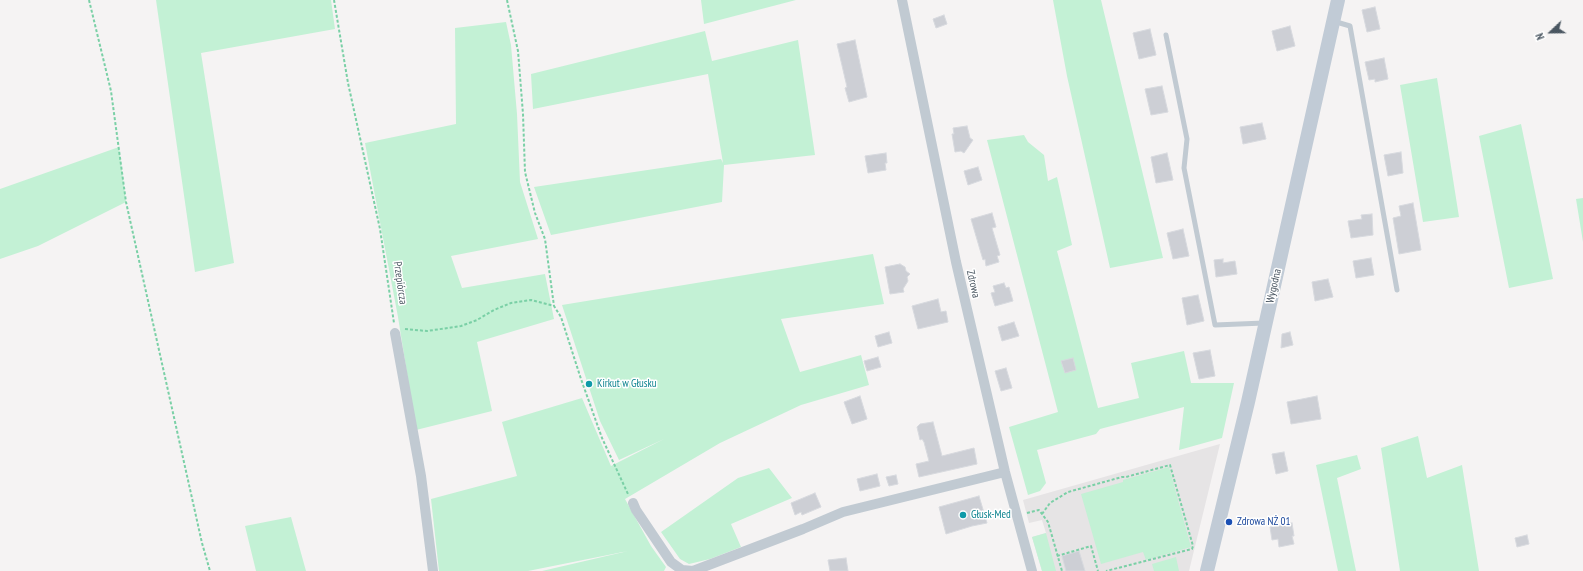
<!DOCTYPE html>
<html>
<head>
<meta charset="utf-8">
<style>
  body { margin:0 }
  #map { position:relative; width:1583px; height:571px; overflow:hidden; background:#f5f3f3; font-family:"PT Sans Narrow",sans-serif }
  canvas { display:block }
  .north { position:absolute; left:1531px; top:12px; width:40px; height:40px; -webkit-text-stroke:3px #fff; paint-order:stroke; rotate:248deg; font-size:11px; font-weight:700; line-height:16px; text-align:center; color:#4a5661 }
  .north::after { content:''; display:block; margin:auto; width:14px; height:18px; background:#4a5661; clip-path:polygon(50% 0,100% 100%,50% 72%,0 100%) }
</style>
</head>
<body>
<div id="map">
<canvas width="1583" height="571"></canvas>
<div class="north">N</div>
</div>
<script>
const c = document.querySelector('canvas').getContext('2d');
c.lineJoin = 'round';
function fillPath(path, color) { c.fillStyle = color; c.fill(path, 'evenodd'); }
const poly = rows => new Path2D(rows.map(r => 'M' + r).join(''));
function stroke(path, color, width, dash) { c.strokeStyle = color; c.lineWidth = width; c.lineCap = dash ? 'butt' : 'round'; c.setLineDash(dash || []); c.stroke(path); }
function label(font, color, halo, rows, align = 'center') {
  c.font = font + ' "PT Sans Narrow",sans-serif'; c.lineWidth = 3; c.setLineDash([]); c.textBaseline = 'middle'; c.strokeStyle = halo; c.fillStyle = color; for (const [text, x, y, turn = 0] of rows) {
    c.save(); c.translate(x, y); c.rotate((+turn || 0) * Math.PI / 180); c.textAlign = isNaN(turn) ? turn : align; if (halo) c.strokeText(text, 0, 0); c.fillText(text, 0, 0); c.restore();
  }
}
const education = poly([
  [1220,444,1189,571,1042,571,1032,537,1046,533,1042,520,1029,523,1023,500]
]);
const green = poly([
  [156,0,331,0,335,29,201,53,234,263,195,272],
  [701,0,796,0,704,24],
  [1053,0,1101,0,1163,258,1110,268,1067,76],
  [506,22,511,45,517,114,520,182,538,239,451,256,462,288,545,274,554,319,477,342,492,411,416,430,398,317,365,143,456,124,455,28],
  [705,31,712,61,798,40,815,155,724,165,722,202,551,235,534,187,721,159,723,163,708,74,533,109,531,74],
  [1437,78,1459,217,1423,222,1400,85],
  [1521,124,1553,279,1509,288,1479,136],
  [1024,135,1028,142,1044,155,1048,181,1057,177,1072,245,1057,251,1098,408,1139,398,1131,363,1184,351,1191,383,1234,383,1222,438,1179,450,1184,407,1100,429,1096,434,1037,450,1046,483,1040,491,1028,495,1009,427,1058,412,987,140],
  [119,147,126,202,38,246,0,259,0,189],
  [1583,198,1583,242,1576,199],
  [873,254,884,304,781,319,800,372,861,355,869,385,801,405,720,443,625,499,651,546,666,567,664,571,542,571,628,551,528,571,439,571,431,499,517,476,502,422,582,398,611,466,664,439,619,460,600,421,562,305],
  [1418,436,1427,478,1462,465,1479,571,1400,571,1381,448],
  [1357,455,1361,469,1337,478,1356,571,1338,571,1316,465],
  [1169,467,1191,547,1146,560,1143,552,1101,564,1081,494,1123,482,1123,480],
  [769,468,792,498,731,524,741,547,710,559,689,564,680,559,661,532,738,478],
  [291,517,306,571,256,571,245,526],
  [1046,533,1056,571,1042,571,1032,537],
  [1176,557,1179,571,1154,571,1152,564]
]);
const building = poly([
  [1375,7,1380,29,1367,32,1362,10,1375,7],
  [944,15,947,24,936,28,933,19,944,15],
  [1290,26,1295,46,1277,51,1272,31,1290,26],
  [1150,29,1156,55,1139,59,1133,33,1150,29],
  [855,40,867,97,849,102,845,88,847,87,837,44,855,40],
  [1384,58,1388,79,1375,82,1375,79,1369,80,1365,62,1384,58],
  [1162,86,1168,112,1151,115,1145,89,1162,86],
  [1262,123,1266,139,1243,144,1240,127,1262,123],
  [967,126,970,138,973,140,964,153,961,151,955,152,952,134,954,134,953,128,967,126],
  [1401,152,1403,173,1388,176,1384,155,1401,152],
  [886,153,887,163,885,163,886,170,868,173,865,156,886,153],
  [1167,153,1173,180,1156,183,1151,157,1167,153],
  [978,167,982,180,968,185,964,171,978,167],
  [1413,203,1421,250,1399,254,1393,218,1401,216,1399,206,1413,203],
  [992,213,996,227,992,228,1000,255,997,256,999,262,986,266,985,259,983,260,971,219,992,213],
  [1372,214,1373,235,1351,238,1348,221,1362,219,1361,215,1372,214],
  [1183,229,1189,256,1173,259,1167,233,1183,229],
  [1371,258,1374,275,1356,278,1353,261,1371,258],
  [1223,259,1223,263,1235,261,1237,274,1216,277,1214,260,1223,259],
  [900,264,905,267,906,271,910,274,907,277,908,281,903,289,904,292,890,294,885,267,900,264],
  [1328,279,1333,297,1315,301,1312,282,1328,279],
  [1004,283,1006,288,1009,287,1013,301,995,306,991,293,995,292,993,286,1004,283],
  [1198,295,1204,321,1187,325,1182,298,1198,295],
  [938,299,941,312,946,311,948,322,918,329,912,306,938,299],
  [1014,322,1019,336,1002,341,998,327,1014,322],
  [889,332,892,343,878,347,875,336,889,332],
  [1290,332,1293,345,1281,348,1282,334,1290,332],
  [1210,350,1215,376,1199,379,1193,353,1210,350],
  [878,357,881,367,867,371,864,361,878,357],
  [1073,358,1076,370,1065,373,1061,361,1073,358],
  [1006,368,1012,388,1001,391,995,371,1006,368],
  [860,396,867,419,852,424,844,402,860,396],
  [1317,396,1321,419,1291,424,1287,402,1317,396],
  [933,422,942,456,974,448,977,464,919,477,916,464,929,461,924,442,922,439,920,440,917,427,920,424,933,422],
  [1284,452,1288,471,1276,474,1272,454,1284,452],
  [877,474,880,486,860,491,857,479,877,474],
  [896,475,898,484,889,486,886,477,896,475],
  [815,493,821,507,802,515,801,512,795,515,791,503,815,493],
  [979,496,987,523,972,526,946,534,939,507,979,496],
  [1292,523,1294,536,1292,536,1294,544,1279,547,1278,539,1272,540,1270,527,1292,523],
  [1527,535,1529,544,1517,547,1515,538,1527,535],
  [1079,551,1085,571,1066,571,1062,556,1079,551],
  [846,558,848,571,830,571,828,560,846,558]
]);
const path = poly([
  [89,0,111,91,126,202,202,543,210,571],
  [334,0,348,83,380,229,394,323],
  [507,0,518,51,523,114,525,172,535,213,545,239,554,306],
  [405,329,427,331,461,326,477,320,494,310,511,303,531,300,554,306,561,317,581,379,602,438,628,494],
  [1027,513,1039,510,1048,522,1062,571],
  [1042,514,1050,503,1068,492,1122,477,1126,477,1170,465,1193,546,1192,549,1106,571],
  [1057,556,1091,546,1098,571]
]);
const lane = poly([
  [1333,21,1350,26,1397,290],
  [1166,35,1187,139,1184,168,1215,325,1264,323]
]);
const street = poly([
  [902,0,956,262,1005,472,1032,571],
  [395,333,421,476,433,571],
  [633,503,636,510,671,562,682,570,693,571],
  [693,571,803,529,843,512,1005,472]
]);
const secondary = poly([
  [1207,571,1248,402,1338,0]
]);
const markers = [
  [589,384,4,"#0f9aa8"],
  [963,515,4,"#0f9aa8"],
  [1229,522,4,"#1a4fb4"]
];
const streetNames = [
  ["Przepiórcza",400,283,82],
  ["Zdrowa",973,284,77],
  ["Wygodna",1274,286,-77]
];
const cultureNames = [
  ["Kirkut w Głusku",597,384],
  ["Głusk-Med",971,515]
];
const transitNames = [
  ["Zdrowa NŻ 01",1237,522]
];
fillPath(education, '#e6e4e5');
fillPath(green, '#c3f1d5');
fillPath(building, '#cdcfd5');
stroke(building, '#d7d9de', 1);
stroke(path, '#7ad0a6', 2, [3, 2]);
stroke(lane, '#c1cad2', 5);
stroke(street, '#c1cad2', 10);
stroke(secondary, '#c1cbd6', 14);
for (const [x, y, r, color] of markers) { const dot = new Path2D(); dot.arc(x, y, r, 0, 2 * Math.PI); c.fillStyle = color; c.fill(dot); stroke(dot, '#fff', 1.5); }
label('11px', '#4a5661', '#fff', streetNames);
label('11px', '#0d838f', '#fff', cultureNames, 'left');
label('11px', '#164399', '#fff', transitNames, 'left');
</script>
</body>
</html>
